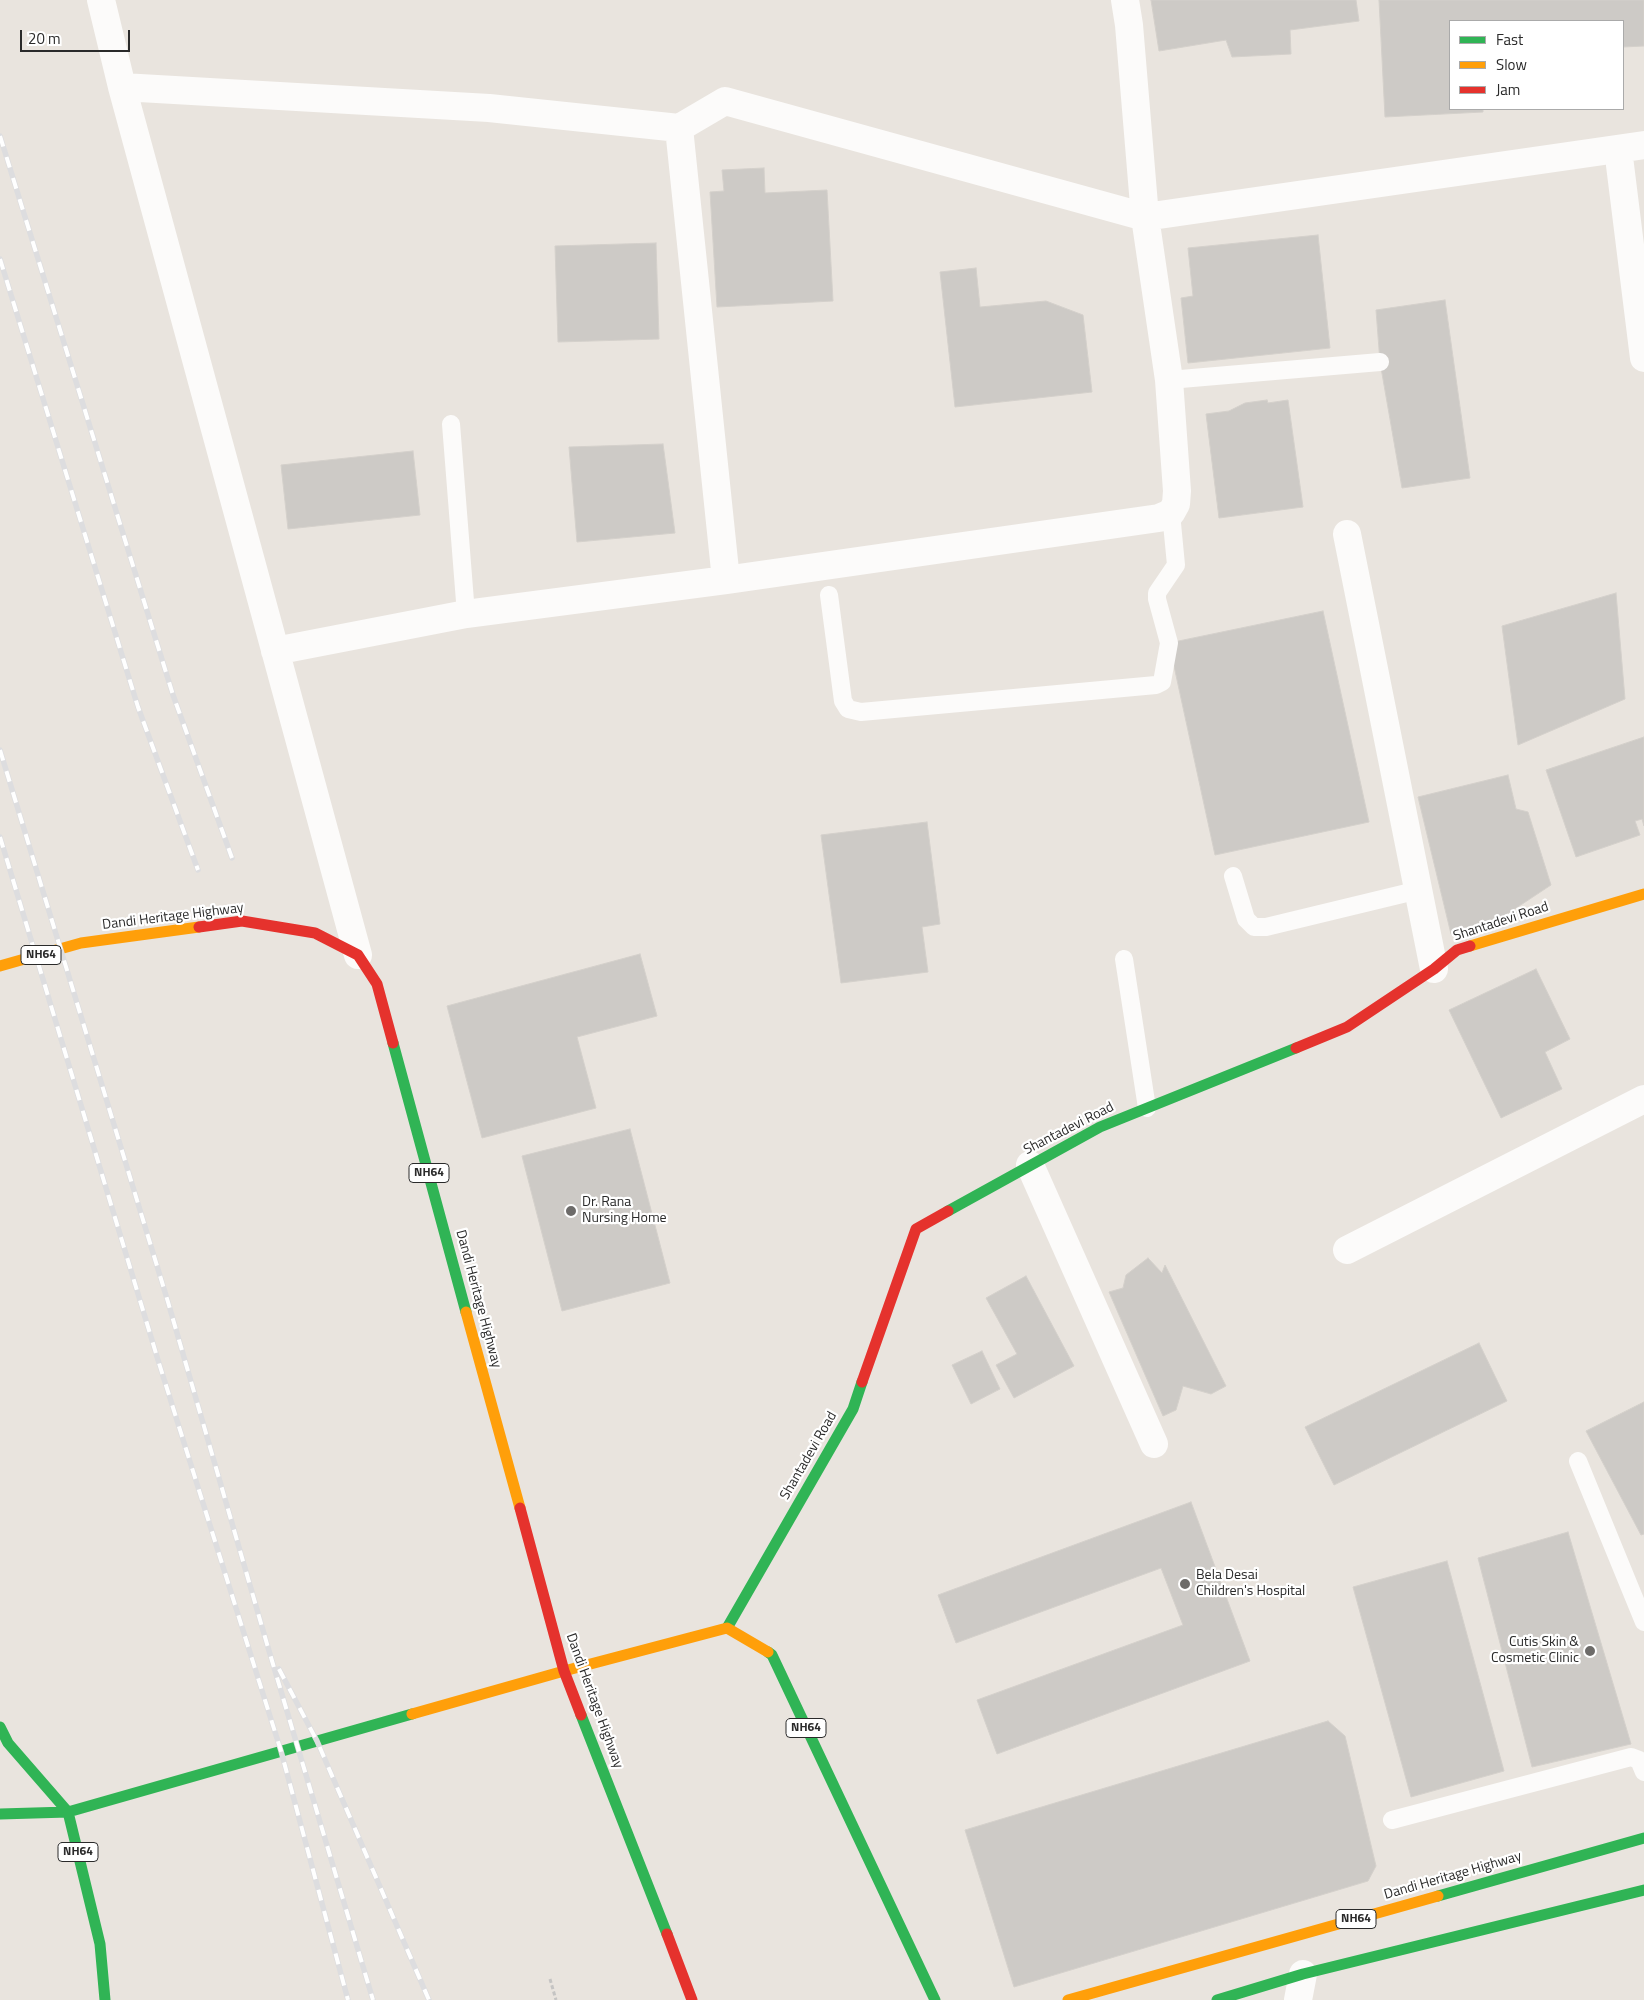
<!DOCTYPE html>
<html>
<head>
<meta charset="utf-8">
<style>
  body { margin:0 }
  #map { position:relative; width:1644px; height:2000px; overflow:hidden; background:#e9e4de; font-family:"Titillium Web",sans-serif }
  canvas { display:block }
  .legend { position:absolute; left:1449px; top:20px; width:175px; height:90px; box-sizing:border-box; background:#fff; border:1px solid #aaa; margin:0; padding:6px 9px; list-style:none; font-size:15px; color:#2a2a2a }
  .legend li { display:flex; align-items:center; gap:10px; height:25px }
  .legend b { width:25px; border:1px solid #aaa }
  .scale { position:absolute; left:20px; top:30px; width:110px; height:22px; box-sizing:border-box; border:2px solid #2a2a2a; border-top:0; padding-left:6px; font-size:15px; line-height:18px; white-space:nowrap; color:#2a2a2a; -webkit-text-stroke:4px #fff; paint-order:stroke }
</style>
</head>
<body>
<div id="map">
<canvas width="1644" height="2000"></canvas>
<ul class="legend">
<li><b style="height:6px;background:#30b455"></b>Fast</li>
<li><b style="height:6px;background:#ff9f0a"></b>Slow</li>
<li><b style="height:6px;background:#e5322d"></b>Jam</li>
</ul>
<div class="scale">20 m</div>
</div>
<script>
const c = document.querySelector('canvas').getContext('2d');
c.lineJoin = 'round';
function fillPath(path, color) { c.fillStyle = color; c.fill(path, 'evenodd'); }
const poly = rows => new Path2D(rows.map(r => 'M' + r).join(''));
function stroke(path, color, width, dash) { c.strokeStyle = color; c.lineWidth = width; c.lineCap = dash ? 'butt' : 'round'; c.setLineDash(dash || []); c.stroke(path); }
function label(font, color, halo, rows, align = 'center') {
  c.font = font + ' "Titillium Web",sans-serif'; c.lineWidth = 4.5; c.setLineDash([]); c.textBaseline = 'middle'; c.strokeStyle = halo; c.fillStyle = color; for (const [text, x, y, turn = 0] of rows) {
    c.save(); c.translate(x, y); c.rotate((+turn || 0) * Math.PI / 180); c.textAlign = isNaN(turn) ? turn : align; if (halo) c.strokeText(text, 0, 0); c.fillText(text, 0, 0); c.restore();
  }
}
const building = poly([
  [1151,0,1356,0,1359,21,1290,30,1291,54,1232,57,1226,40,1159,51,1151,0],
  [1379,0,1644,0,1644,46,1623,47,1623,21,1450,21,1450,109,1483,109,1483,112,1385,117,1379,0],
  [764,168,765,193,827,190,833,301,717,307,710,192,724,191,722,170,764,168],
  [1318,235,1330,348,1188,363,1181,298,1193,296,1188,248,1318,235],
  [656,243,659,339,558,342,555,246,656,243],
  [976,268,980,307,1046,301,1083,315,1092,392,955,407,940,272,976,268],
  [1445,300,1470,478,1402,488,1380,362,1376,310,1445,300],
  [1267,400,1268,403,1288,400,1303,507,1219,518,1206,414,1229,411,1245,403,1267,400],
  [663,444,675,533,577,542,569,447,663,444],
  [413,451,420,515,288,529,281,465,413,451],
  [1616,593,1625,699,1518,745,1502,626,1616,593],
  [1323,611,1369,822,1215,855,1169,643,1323,611],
  [1644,737,1644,826,1642,819,1635,821,1640,835,1576,857,1546,770,1644,737],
  [1508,775,1516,809,1528,812,1551,885,1492,924,1451,934,1418,797,1508,775],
  [927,822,940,924,922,927,928,972,841,983,821,835,927,822],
  [640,954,657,1016,577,1037,596,1108,482,1138,447,1006,640,954],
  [1536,969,1570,1039,1545,1052,1562,1089,1501,1118,1449,1010,1536,969],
  [630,1129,670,1283,562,1311,522,1156,630,1129],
  [1148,1258,1162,1273,1165,1265,1226,1386,1211,1394,1183,1386,1176,1410,1163,1416,1109,1292,1123,1288,1126,1275,1148,1258],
  [1026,1276,1074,1366,1014,1398,996,1365,1017,1354,986,1298,1026,1276],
  [1479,1343,1507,1401,1334,1485,1305,1427,1479,1343],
  [982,1351,1000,1389,971,1404,952,1365,982,1351],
  [1644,1402,1644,1534,1641,1535,1586,1431,1644,1402],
  [1191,1502,1250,1661,997,1754,977,1700,1183,1625,1161,1568,956,1643,938,1595,1191,1502],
  [1568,1532,1631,1744,1532,1767,1478,1558,1568,1532],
  [1447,1561,1504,1771,1411,1797,1353,1587,1447,1561],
  [1328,1721,1345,1736,1376,1866,1368,1881,1014,1987,965,1830,1328,1721]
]);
const path = poly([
  [550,1979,556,2000]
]);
const lane = poly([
  [1169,380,1380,362],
  [451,424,466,614],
  [829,595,843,701,848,709,861,712,1156,685,1162,682,1169,643,1157,599,1157,593,1176,565,1171,513],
  [1233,876,1246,919,1254,927,1266,927,1419,890],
  [1124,959,1147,1108],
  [1578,1461,1644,1622],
  [1392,1820,1631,1757,1639,1760,1644,1772]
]);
const street = poly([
  [101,0,122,87,358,955],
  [122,87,489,108,679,128,725,101,1145,217,1644,145],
  [679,128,726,580],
  [1618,149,1644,358],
  [1347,534,1434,969],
  [275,651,466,614,726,580,1159,518,1171,513,1176,504,1177,491,1169,380,1145,217,1129,25,1125,0],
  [1030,1165,1154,1444],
  [1347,1250,1644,1099],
  [1298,2000,1303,1974]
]);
const fast = poly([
  [393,1043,466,1312],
  [948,1211,1100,1127,1296,1048],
  [727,1628,853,1409,862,1382],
  [768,1652,772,1655,935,2000],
  [581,1715,667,1934],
  [0,1727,8,1743,68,1812,100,1944,105,2000],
  [0,1814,68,1812,412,1714],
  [1438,1896,1644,1838],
  [1217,2000,1303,1974,1644,1890]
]);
const slow = poly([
  [1470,946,1644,894],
  [0,966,81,943,199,927],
  [466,1312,520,1508],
  [564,1671,727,1628,768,1652],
  [412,1714,564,1671],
  [1068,2000,1438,1896]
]);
const jam = poly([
  [199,927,242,921,315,933,358,955,377,984,393,1043],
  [1296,1048,1347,1027,1434,969,1457,950,1470,946],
  [862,1382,916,1229,948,1211],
  [520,1508,564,1671,581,1715],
  [667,1934,692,2000]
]);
const rail = poly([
  [0,136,173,695,232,858],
  [0,259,138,707,198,870],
  [0,750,168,1302,267,1644,373,2000],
  [0,837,158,1360,281,1751,348,2000],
  [279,1669,317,1741,429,2000]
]);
const markers = [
  [571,1211,6,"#6d6b69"],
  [1185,1584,6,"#6d6b69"],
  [1590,1651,6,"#6d6b69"]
];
const shields = [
  [41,955,40],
  [429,1173,40],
  [806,1728,40],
  [78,1852,40],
  [1356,1919,40]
];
const shieldNames = [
  ["NH64",41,955],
  ["NH64",429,1173],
  ["NH64",806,1728],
  ["NH64",78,1852],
  ["NH64",1356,1919]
];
const streetNames = [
  ["Dandi Heritage Highway",173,917,-7],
  ["Shantadevi Road",1501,922,-18],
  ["Shantadevi Road",1069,1129,-27],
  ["Dandi Heritage Highway",478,1299,75],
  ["Shantadevi Road",809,1456,-60],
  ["Dandi Heritage Highway",594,1701,70],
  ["Dandi Heritage Highway",1453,1876,-16]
];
const poiNames = [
  ["Dr. Rana",582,1203],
  ["Nursing Home",582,1219],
  ["Bela Desai",1196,1576],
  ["Children's Hospital",1196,1592],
  ["Cutis Skin &",1579,1643,"right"],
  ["Cosmetic Clinic",1579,1659,"right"]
];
fillPath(building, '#cdcac6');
stroke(building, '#d4d0cb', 1);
stroke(path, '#c5c4c3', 3, [4, 2.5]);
stroke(lane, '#fcfbfa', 18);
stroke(street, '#fcfbfa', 28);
stroke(fast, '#30b455', 11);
stroke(slow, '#ff9f0a', 11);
stroke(jam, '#e5322d', 11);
stroke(rail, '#dddddf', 5.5);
stroke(rail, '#fff', 4, [11]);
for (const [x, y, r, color] of markers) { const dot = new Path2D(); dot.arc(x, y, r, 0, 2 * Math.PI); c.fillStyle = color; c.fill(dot); stroke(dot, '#fff', 2); }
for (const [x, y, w] of shields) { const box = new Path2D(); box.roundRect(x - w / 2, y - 9.5, w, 19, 4); c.fillStyle = '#fff'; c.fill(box); stroke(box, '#2a2a2a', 1); }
label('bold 12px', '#2a2a2a', null, shieldNames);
label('14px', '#2a2a2a', '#fff', streetNames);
label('14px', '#2a2a2a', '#fff', poiNames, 'left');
</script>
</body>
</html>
